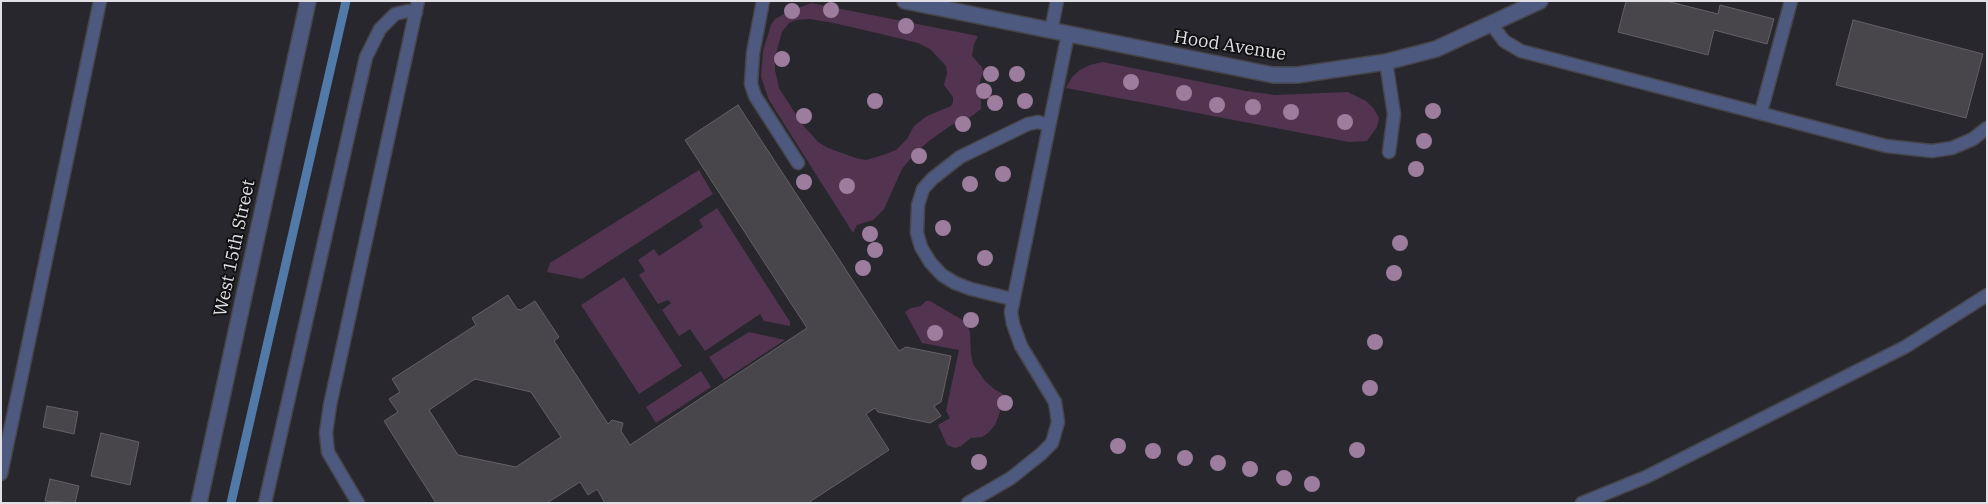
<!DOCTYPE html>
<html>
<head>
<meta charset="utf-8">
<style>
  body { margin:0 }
  #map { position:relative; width:1988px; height:504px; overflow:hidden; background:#28272d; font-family:"IBM Plex Serif",serif }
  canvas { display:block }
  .frame { position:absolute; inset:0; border:2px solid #e1e0e4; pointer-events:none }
</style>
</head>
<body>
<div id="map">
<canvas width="1988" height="504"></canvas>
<div class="frame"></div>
</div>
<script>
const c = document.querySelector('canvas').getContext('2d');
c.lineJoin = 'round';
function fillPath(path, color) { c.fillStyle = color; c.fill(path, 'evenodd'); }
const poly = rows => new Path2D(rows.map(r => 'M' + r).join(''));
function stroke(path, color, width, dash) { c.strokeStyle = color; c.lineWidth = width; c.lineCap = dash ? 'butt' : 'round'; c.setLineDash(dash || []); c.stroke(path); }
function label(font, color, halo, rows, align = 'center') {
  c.font = font + ' "IBM Plex Serif",serif'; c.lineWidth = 4; c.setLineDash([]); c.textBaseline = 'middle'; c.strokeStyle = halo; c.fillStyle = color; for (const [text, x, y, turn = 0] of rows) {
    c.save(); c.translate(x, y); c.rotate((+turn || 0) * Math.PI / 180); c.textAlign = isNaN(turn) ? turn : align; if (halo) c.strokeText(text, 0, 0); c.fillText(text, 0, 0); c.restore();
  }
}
const green = poly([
  [811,3,978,36,974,44,972,56,982,67,983,73,978,87,981,102,981,109,972,116,950,126,929,141,914,154,902,169,884,209,873,220,857,225,853,233,769,100,761,77,763,51,771,25,775,19,786,13],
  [809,19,834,23,902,39,918,43,930,49,946,66,947,73,944,85,953,97,953,102,951,106,927,116,914,126,907,139,896,150,880,156,866,160,856,158,828,148,818,142,802,124,779,88,775,70,775,57,782,32,789,23,796,20],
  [1103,62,1246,91,1275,95,1348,92,1366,101,1374,109,1379,118,1377,127,1367,141,1349,142,1066,88,1072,77,1080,70,1090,65],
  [699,170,713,194,582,279,547,272,550,263],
  [717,208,790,322,790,326,764,321,760,314,705,351,690,329,679,336,662,310,671,303,668,300,658,304,639,275,645,271,638,260,654,249,659,256,703,227,699,220],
  [624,277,682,366,639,394,581,305],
  [926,301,930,301,966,322,970,332,971,354,973,364,985,381,994,389,1006,396,995,425,988,433,982,437,971,438,961,446,955,448,947,445,938,425,950,418,946,411,959,350,922,343,905,312,911,308,921,306],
  [749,332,785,340,724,380,709,357],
  [701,371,711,387,656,423,646,407]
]);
const stream = poly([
  [231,503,346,1]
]);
const building = poly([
  [1626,1,1666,1,1718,14,1720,5,1774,19,1767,44,1714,30,1708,55,1618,32,1626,1],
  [1853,20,1983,54,1966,118,1836,85,1853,20],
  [738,105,899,351,906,347,951,356,941,402,934,406,941,416,930,423,878,412,875,408,866,414,889,450,808,503,605,503,597,489,588,495,580,482,547,503,436,503,384,421,398,412,389,399,400,392,392,379,476,325,472,318,508,295,517,309,521,310,535,301,559,337,554,341,608,424,612,420,623,423,621,431,630,445,807,328,685,140,738,105],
  [475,379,531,392,561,437,516,467,458,455,429,410,475,379],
  [47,406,78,412,74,434,43,427,47,406],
  [101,433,139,442,130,485,91,476,101,433],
  [50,479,79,486,75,503,45,501,50,479]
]);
const lane = poly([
  [763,1,753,53,751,84,755,96,798,163],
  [1492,25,1504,41,1521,51,1886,146,1932,151,1952,148,1973,139,1987,128],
  [1051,31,1057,1],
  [1386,62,1394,114,1389,152],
  [1761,112,1791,1],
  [1012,299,971,289,955,283,942,275,930,262,921,247,917,233,918,205,923,189,932,179,960,157,1028,124,1038,122,1049,125],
  [1,474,100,1],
  [265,503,366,57,380,29,395,14,408,11,416,13],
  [358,503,328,452,326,433,330,405,418,1],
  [968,503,1011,478,1041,454,1052,443,1058,422,1055,402,1021,346,1013,324,1011,312,1068,34],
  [1582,503,1646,477,1905,347,1987,295]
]);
const street = poly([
  [905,1,1273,75,1297,75,1386,62,1436,49,1540,1],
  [199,503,308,1]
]);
const trees = [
  [831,10],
  [792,11],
  [906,26],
  [782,59],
  [991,74],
  [1017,74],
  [1131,82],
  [984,91],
  [1184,93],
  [875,101],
  [1025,101],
  [995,103],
  [1217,105],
  [1253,107],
  [1433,111],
  [1291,112],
  [804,116],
  [1345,122],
  [963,124],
  [1424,141],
  [919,156],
  [1416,169],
  [1003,174],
  [804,182],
  [970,184],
  [847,186],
  [943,228],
  [870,234],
  [1400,243],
  [875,250],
  [985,258],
  [863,268],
  [1394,273],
  [971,320],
  [935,333],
  [1375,342],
  [1370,388],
  [1005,403],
  [1118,446],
  [1357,450],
  [1153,451],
  [1185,458],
  [979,462],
  [1218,463],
  [1250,469],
  [1284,478],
  [1312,484]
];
const streetNames = [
  ["Hood Avenue",1230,46,9],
  ["West 15th Street",235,248,-78]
];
fillPath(green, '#523450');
stroke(stream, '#527aa8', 9);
fillPath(building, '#49464b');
stroke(building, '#646166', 1);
stroke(lane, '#46454a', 15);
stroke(street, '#46454a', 18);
stroke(lane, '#4e5980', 12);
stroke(street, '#4e5980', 15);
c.fillStyle = '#9d7d9d';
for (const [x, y] of trees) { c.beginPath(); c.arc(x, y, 8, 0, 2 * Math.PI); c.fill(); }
label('18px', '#e1e0e4', '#111113', streetNames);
</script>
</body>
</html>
